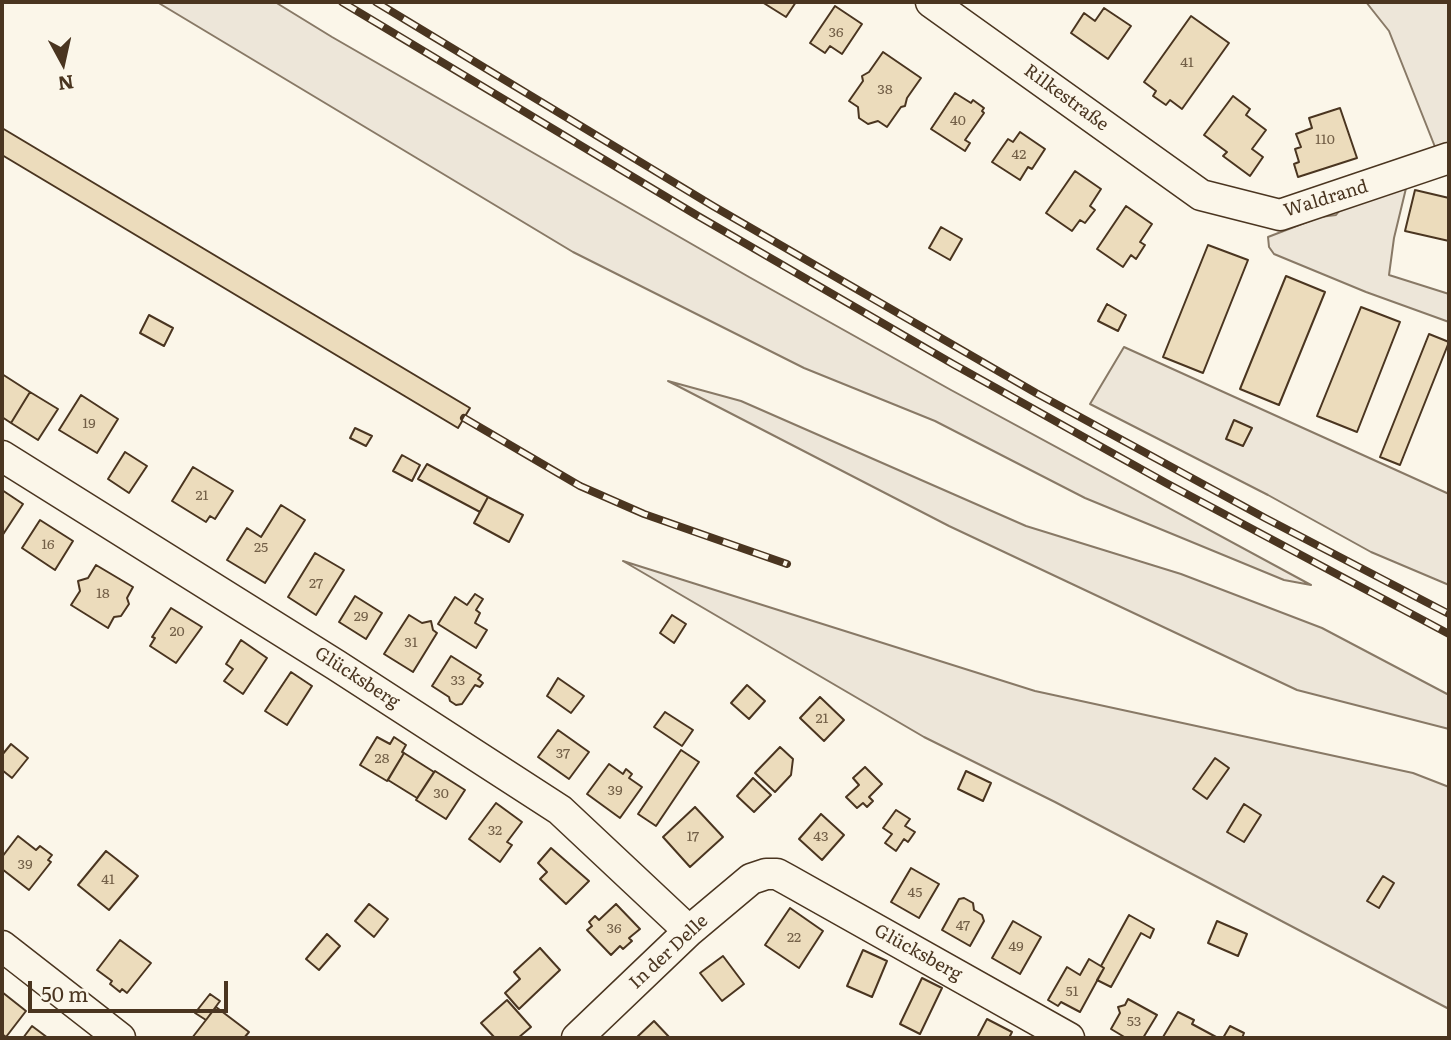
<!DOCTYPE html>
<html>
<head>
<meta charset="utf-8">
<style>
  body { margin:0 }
  #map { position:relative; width:1451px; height:1040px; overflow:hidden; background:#fbf6e9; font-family:Literata,serif }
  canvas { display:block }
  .frame { position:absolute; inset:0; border:4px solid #4a3520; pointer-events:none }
  .north { position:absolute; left:28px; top:28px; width:70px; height:70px; -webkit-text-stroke:5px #fbf6e9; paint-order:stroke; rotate:172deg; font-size:19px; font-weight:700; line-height:28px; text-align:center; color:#4a3520 }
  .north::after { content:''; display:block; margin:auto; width:24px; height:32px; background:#4a3520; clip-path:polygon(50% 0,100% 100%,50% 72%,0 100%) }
  .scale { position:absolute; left:28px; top:981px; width:200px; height:32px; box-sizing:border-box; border:4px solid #4a3520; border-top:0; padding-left:9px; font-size:21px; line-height:24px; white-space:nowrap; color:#4a3520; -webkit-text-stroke:5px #fbf6e9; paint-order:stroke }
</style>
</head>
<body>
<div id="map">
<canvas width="1451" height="1040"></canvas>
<div class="frame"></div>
<div class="north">N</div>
<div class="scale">50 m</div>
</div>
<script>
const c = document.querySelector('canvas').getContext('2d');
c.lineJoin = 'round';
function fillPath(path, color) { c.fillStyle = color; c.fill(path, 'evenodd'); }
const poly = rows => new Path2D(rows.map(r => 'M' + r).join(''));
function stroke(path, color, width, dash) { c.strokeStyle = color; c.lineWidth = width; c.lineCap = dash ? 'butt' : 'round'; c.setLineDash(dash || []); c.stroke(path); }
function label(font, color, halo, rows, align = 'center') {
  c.font = font + ' Literata,serif'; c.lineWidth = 5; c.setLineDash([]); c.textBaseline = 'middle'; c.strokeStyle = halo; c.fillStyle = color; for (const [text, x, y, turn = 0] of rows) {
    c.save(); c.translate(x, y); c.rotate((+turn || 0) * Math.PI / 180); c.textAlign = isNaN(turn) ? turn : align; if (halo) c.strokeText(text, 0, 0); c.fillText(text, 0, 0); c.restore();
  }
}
const green = poly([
  [157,2,275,2,332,37,749,277,951,390,1311,585,1284,580,1085,498,935,421,804,368,573,252,157,2],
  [1366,2,1449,2,1449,154,1439,157,1389,31,1366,2],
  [1408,180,1394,238,1389,275,1449,294,1449,322,1366,292,1274,254,1269,247,1268,237,1320,217,1336,215,1340,210,1408,180],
  [1124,347,1449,494,1449,585,1371,552,1268,495,1090,404,1124,347],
  [668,381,741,401,1026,526,1181,574,1322,628,1449,695,1449,729,1297,690,949,526,668,381],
  [623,561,1035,691,1413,773,1449,787,1449,1009,1055,802,924,737,623,561]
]);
const building = poly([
  [762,2,796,2,786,17,762,2],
  [835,6,862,24,842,54,830,46,825,53,810,43,835,6],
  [1104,8,1131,26,1108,59,1071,33,1084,13,1095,21,1104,8],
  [1191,16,1229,43,1182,109,1170,100,1166,105,1153,96,1156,91,1144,82,1191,16],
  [883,52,921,78,907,98,905,106,901,107,887,127,878,121,868,124,859,118,858,107,849,101,863,81,862,76,869,72,883,52],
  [955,93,971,103,973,100,984,108,982,111,984,113,965,140,970,143,965,151,931,129,955,93],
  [1233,96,1250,109,1246,115,1266,130,1252,149,1263,157,1250,176,1223,156,1227,152,1204,135,1233,96],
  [1340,108,1357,158,1298,177,1294,164,1299,162,1295,149,1301,147,1296,134,1312,128,1309,118,1340,108],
  [2,128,470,408,458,428,2,155,2,128],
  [1020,132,1045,149,1032,169,1028,167,1020,180,992,162,1008,139,1013,142,1020,132],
  [1075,171,1101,189,1090,206,1095,210,1085,223,1080,220,1072,231,1046,213,1075,171],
  [1415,190,1449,198,1449,241,1405,231,1415,190],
  [1126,206,1152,224,1140,242,1145,245,1136,259,1131,255,1123,267,1097,249,1126,206],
  [941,227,962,239,950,260,929,248,941,227],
  [1208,245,1248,260,1203,373,1163,357,1208,245],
  [1286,276,1325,292,1279,405,1240,389,1286,276],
  [1107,304,1126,315,1118,331,1098,321,1107,304],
  [1361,307,1400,322,1357,432,1317,416,1361,307],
  [149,315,173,328,164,346,140,333,149,315],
  [1429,334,1449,342,1400,465,1380,457,1429,334],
  [2,374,30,392,11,423,2,417,2,374],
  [30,392,58,409,38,440,11,423,30,392],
  [81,395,118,419,97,453,59,430,81,395],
  [1234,420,1252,428,1243,446,1226,439,1234,420],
  [355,428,372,436,366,446,350,438,355,428],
  [125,452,147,466,129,493,108,479,125,452],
  [402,455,420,465,412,481,393,471,402,455],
  [427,464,488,497,480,512,418,479,427,464],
  [193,467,233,491,215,519,210,516,206,522,172,501,193,467],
  [2,490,23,504,2,536,2,490],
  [488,497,523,515,509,542,474,523,488,497],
  [281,505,305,520,265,583,227,560,247,528,261,537,281,505],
  [40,520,73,541,55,570,22,548,40,520],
  [315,553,344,570,316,615,288,597,315,553],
  [96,565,133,587,127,598,129,604,121,616,114,617,108,628,71,605,80,591,78,581,88,578,96,565],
  [475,594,483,599,476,610,480,613,475,623,487,630,476,648,438,624,455,597,467,605,475,594],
  [355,596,382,613,366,639,339,622,355,596],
  [171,608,202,627,176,663,150,646,155,638,152,637,171,608],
  [409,615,422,623,431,621,433,630,437,633,413,672,384,654,409,615],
  [672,615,686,624,674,643,660,633,672,615],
  [241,640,267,658,243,694,224,681,233,669,226,664,241,640],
  [451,656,481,675,478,679,483,683,480,687,475,685,462,704,456,705,450,701,449,697,432,686,451,656],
  [291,672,312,686,287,725,265,711,291,672],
  [558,678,584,696,571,713,547,696,558,678],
  [747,685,765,701,749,719,731,703,747,685],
  [820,697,844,720,824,741,800,718,820,697],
  [665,712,693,730,682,746,654,727,665,712],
  [558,730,589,752,569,779,538,757,558,730],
  [377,737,390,744,394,737,406,745,402,752,404,753,387,781,360,765,377,737],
  [11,744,28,758,12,778,2,770,2,755,11,744],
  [780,747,793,759,791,775,775,792,755,773,780,747],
  [681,750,699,762,656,826,638,814,681,750],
  [404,753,434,772,417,798,388,780,404,753],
  [1215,758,1229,768,1207,799,1193,789,1215,758],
  [609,764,623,774,626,769,632,774,629,778,642,787,620,818,587,794,609,764],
  [865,767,882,784,869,797,873,801,867,807,863,803,857,808,846,797,859,785,853,778,865,767],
  [435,771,465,790,446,819,416,800,435,771],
  [966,771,991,783,983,801,958,789,966,771],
  [753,778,771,795,754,812,737,796,753,778],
  [496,803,522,822,507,842,512,845,500,862,469,839,496,803],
  [1244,804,1261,815,1244,842,1227,832,1244,804],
  [695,807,723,837,690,867,663,837,695,807],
  [896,810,910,819,905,826,915,832,908,842,904,839,896,851,885,843,892,834,883,828,896,810],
  [821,814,844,835,822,860,799,839,821,814],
  [18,836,36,850,40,846,52,855,48,860,51,862,29,890,2,869,2,857,18,836],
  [551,848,589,881,566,904,540,879,547,872,538,863,551,848],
  [106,851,138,876,109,910,78,885,106,851],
  [911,868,939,884,919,918,891,902,911,868],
  [1383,876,1394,883,1379,908,1367,901,1383,876],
  [964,898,973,903,974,910,982,915,984,921,970,946,942,930,959,899,964,898],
  [369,904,388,919,374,937,355,921,369,904],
  [616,904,640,929,629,938,632,941,623,949,620,946,611,955,587,930,592,926,589,922,595,916,599,920,616,904],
  [790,908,823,931,799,968,765,945,790,908],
  [1129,915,1154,929,1150,938,1141,933,1111,987,1097,980,1104,968,1101,966,1129,915],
  [1013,921,1041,937,1020,974,992,958,1013,921],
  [1217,921,1247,934,1238,956,1208,943,1217,921],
  [327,934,340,946,319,970,306,959,327,934],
  [120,940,151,963,127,993,122,989,120,992,110,984,112,981,97,970,120,940],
  [540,948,560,970,519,1009,505,993,520,979,514,972,540,948],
  [863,950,887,961,872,997,847,986,863,950],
  [723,956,744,984,722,1001,700,973,723,956],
  [1089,959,1104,968,1080,1012,1061,1002,1058,1006,1048,1000,1067,967,1080,975,1089,959],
  [922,978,942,988,920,1034,900,1024,922,978],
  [2,992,26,1011,6,1037,2,1034,2,992],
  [210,994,220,1001,206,1020,195,1013,210,994],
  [1128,999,1157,1015,1143,1038,1126,1038,1111,1029,1120,1013,1118,1007,1125,1005,1128,999],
  [507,1000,531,1027,518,1038,495,1038,481,1023,507,1000],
  [216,1007,249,1032,244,1038,192,1038,216,1007],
  [1178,1012,1194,1020,1192,1024,1218,1038,1163,1037,1178,1012],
  [987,1019,1012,1032,1009,1038,977,1038,987,1019],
  [654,1021,670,1038,636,1038,654,1021],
  [32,1026,48,1038,23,1038,32,1026],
  [1230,1026,1244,1033,1242,1038,1223,1038,1230,1026]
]);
const minor = poly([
  [931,2,1201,195,1280,215,1449,158],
  [2,456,336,665,560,810,689,931],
  [2,946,120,1038],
  [577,1038,689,931,751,879,766,874,777,874,788,880,1069,1038]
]);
const rail = poly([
  [342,2,698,216,953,364,1166,483,1449,634],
  [376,2,713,206,1036,393,1265,518,1449,614],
  [464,418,580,486,644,514,787,564]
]);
const numberNames = [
  ["36",836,33],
  ["41",1187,63],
  ["38",885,90],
  ["40",958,121],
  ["110",1325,140],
  ["42",1019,155],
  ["19",89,424],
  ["21",202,496],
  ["16",48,545],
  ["25",261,548],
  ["27",316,584],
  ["18",103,594],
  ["29",361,617],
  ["20",177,632],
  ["31",411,643],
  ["33",458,681],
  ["21",822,719],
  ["37",563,754],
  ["28",382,759],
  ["39",615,791],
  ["30",441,794],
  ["32",495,831],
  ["17",693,837],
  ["43",821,837],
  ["39",25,865],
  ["41",108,880],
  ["45",915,893],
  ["47",963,926],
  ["36",614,929],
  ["22",794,938],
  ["49",1016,947],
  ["51",1072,992],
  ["53",1134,1022]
];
const streetNames = [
  ["Rilkestraße",1066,98,36],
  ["Waldrand",1326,199,-17],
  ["Glücksberg",357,678,33],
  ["In der Delle",669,952,-43],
  ["Glücksberg",918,953,29]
];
fillPath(green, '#ede6d9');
stroke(green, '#887966', 2);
fillPath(building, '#ecdcbc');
stroke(building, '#4a3520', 2);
stroke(minor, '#4a3520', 33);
stroke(minor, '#fbf6e9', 30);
stroke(rail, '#4a3520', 8);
stroke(rail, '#fbf6e9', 5, [16]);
label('14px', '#725f47', null, numberNames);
label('18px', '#4a3520', '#fbf6e9', streetNames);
</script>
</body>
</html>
